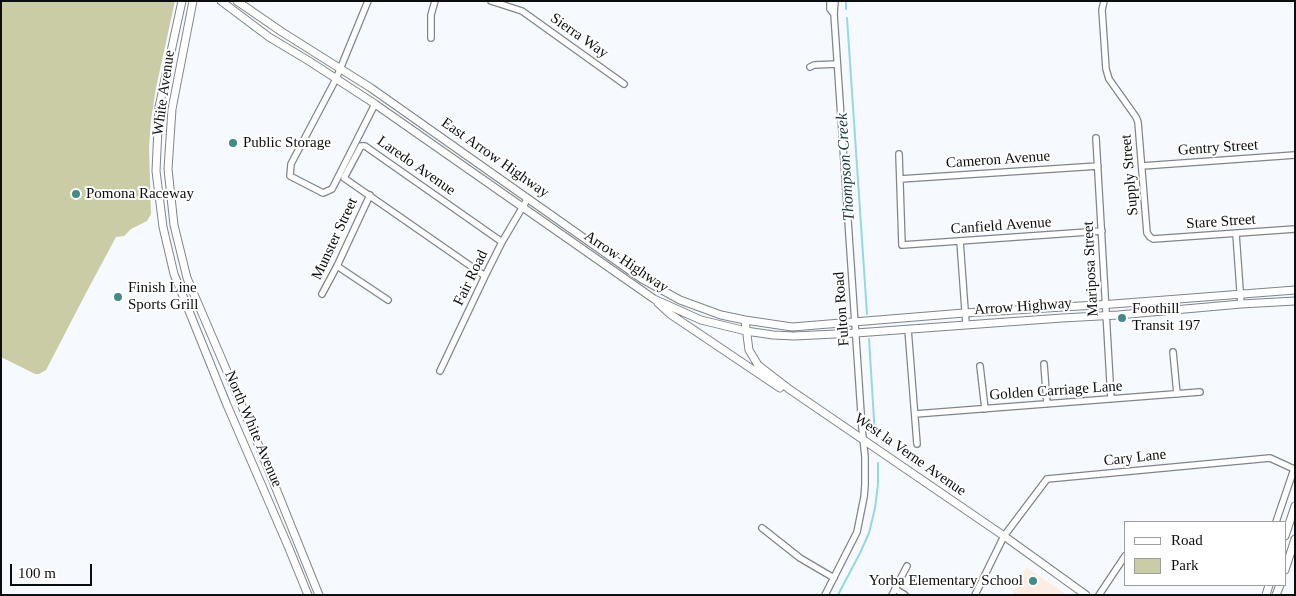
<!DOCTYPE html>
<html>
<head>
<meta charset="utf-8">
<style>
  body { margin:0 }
  #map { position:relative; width:1296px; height:596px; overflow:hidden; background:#f6fafe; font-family:"Times New Roman",serif }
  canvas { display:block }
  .frame { position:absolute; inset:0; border:2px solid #0b0d0f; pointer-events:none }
  .legend { position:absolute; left:1124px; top:521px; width:162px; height:65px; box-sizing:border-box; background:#fff; border:1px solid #9d9e9f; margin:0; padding:6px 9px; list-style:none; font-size:15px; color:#0b0d0f }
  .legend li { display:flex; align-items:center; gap:10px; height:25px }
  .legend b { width:25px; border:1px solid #9d9e9f }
  .scale { position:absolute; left:10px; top:564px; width:82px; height:22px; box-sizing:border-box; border:2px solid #0b0d0f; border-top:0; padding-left:6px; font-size:15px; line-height:18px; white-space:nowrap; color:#0b0d0f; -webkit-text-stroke:4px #fff; paint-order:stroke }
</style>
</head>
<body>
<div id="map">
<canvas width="1296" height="596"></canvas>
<div class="frame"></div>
<ul class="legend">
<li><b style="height:6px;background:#fff"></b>Road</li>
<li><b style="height:14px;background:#c9cca4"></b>Park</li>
</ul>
<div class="scale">100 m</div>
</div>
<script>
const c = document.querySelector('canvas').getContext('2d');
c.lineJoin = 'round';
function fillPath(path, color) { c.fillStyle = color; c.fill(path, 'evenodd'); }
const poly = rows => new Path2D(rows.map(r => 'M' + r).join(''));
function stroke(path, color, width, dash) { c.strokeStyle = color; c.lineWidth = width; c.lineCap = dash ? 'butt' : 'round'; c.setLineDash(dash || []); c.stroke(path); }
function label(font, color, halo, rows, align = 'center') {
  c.font = font + ' "Times New Roman",serif'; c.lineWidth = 4; c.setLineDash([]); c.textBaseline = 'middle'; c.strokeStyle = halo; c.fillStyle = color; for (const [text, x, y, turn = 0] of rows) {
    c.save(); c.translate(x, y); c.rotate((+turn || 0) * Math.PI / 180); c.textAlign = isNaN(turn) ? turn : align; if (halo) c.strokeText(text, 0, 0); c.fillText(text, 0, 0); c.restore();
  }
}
const education = poly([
  [1026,567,1067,595,1012,595]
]);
const green = poly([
  [1,1,175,1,156,88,151,120,149,147,151,214,147,221,131,229,124,236,116,237,86,293,46,370,39,374,35,374,1,357]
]);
const stream = poly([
  [846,1,846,9],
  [847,18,867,314],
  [869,339,875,436],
  [838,595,860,553,869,533,875,508,878,484,878,463]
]);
const minor = poly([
  [368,1,336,79,291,164,290,176,323,193,332,189,375,104],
  [491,1,522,11,624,84],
  [830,1,830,9,834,14],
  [1104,1,1102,10,1106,69,1109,79,1136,117,1138,122,1147,233,1150,237,1153,239,1295,229],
  [431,38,431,15,435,1],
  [810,67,814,65,837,64],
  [1096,138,1111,399],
  [899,154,902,245,1102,231],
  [1142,166,1295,155],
  [900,179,1098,166],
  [1236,234,1241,304],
  [960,241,966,324],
  [337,266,388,300],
  [485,276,344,178,361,146,365,146,502,242],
  [322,294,337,266,370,195],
  [908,329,917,444],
  [1173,352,1177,394],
  [1044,364,1047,404],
  [980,366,985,409],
  [440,371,485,276,502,242,528,198],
  [915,414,1200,392],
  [762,528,800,558,834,578],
  [895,589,905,595],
  [825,595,857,532,864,497,865,485,865,457,862,428,858,368,834,14,835,1],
  [892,595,907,566],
  [975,595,1004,536,1047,479,1270,458,1294,469,1276,522],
  [1099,595,1125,556]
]);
const major = poly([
  [182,1,159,107,156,171,163,227,174,274,227,405,288,546,308,595],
  [193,1,172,109,168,169,174,225,187,278,256,439,319,595],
  [221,1,269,37,309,61,375,104,654,299,701,320,746,331,773,335,794,336,856,333,1062,318,1118,315,1241,304,1295,301],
  [237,1,282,32,371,88,642,279,680,300,721,315,745,320,792,327,964,313,1113,304,1295,290],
  [658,303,670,314,780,388],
  [745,320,749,350,758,365,789,389,1004,536,1086,595],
  [1285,536,1295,506],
  [1285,570,1295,539],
  [1266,595,1269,585],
  [1276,595,1280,585]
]);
const markers = [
  [233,143,5,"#428a88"],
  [76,194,5,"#428a88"],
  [118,297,5,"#428a88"],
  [1122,318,5,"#428a88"],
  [1033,581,5,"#428a88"]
];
const streetNames = [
  ["Sierra Way",579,36,35],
  ["White Avenue",164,93,-82],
  ["Gentry Street",1218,148,-4],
  ["East Arrow Highway",495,158,35],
  ["Cameron Avenue",998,160,-4],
  ["Laredo Avenue",416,166,35],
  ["Supply Street",1130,175,-95],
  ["Stare Street",1221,222,-4],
  ["Canfield Avenue",1001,226,-4],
  ["Munster Street",335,239,-65],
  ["Arrow Highway",626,262,34],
  ["Mariposa Street",1091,269,-93],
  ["Fair Road",471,278,-64],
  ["Arrow Highway",1023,307,-4],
  ["Fulton Road",842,309,-94],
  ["Golden Carriage Lane",1056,391,-4],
  ["North White Avenue",253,429,67],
  ["West la Verne Avenue",910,455,35],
  ["Cary Lane",1135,458,-6]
];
const poiNames = [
  ["Public Storage",243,143],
  ["Pomona Raceway",86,194],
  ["Finish Line",128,288],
  ["Sports Grill",128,305],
  ["Foothill",1132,309],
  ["Transit 197",1132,326],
  ["Yorba Elementary School",1023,581,"right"]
];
const waterNames = [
  ["Thompson Creek",846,167,-94]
];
fillPath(education, '#fdece1');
fillPath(green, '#c9cca4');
stroke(stream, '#95d7e4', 2);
stroke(minor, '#7f858c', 8);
stroke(major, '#7f858c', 9);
stroke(minor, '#fff', 5.5);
stroke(major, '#fff', 7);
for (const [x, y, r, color] of markers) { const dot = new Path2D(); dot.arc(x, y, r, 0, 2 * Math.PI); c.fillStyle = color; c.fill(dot); stroke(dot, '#fff', 2); }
label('15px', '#0b0d0f', '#fff', streetNames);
label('15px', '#0b0d0f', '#fff', poiNames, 'left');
label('italic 16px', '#17383e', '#fff', waterNames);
</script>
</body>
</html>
